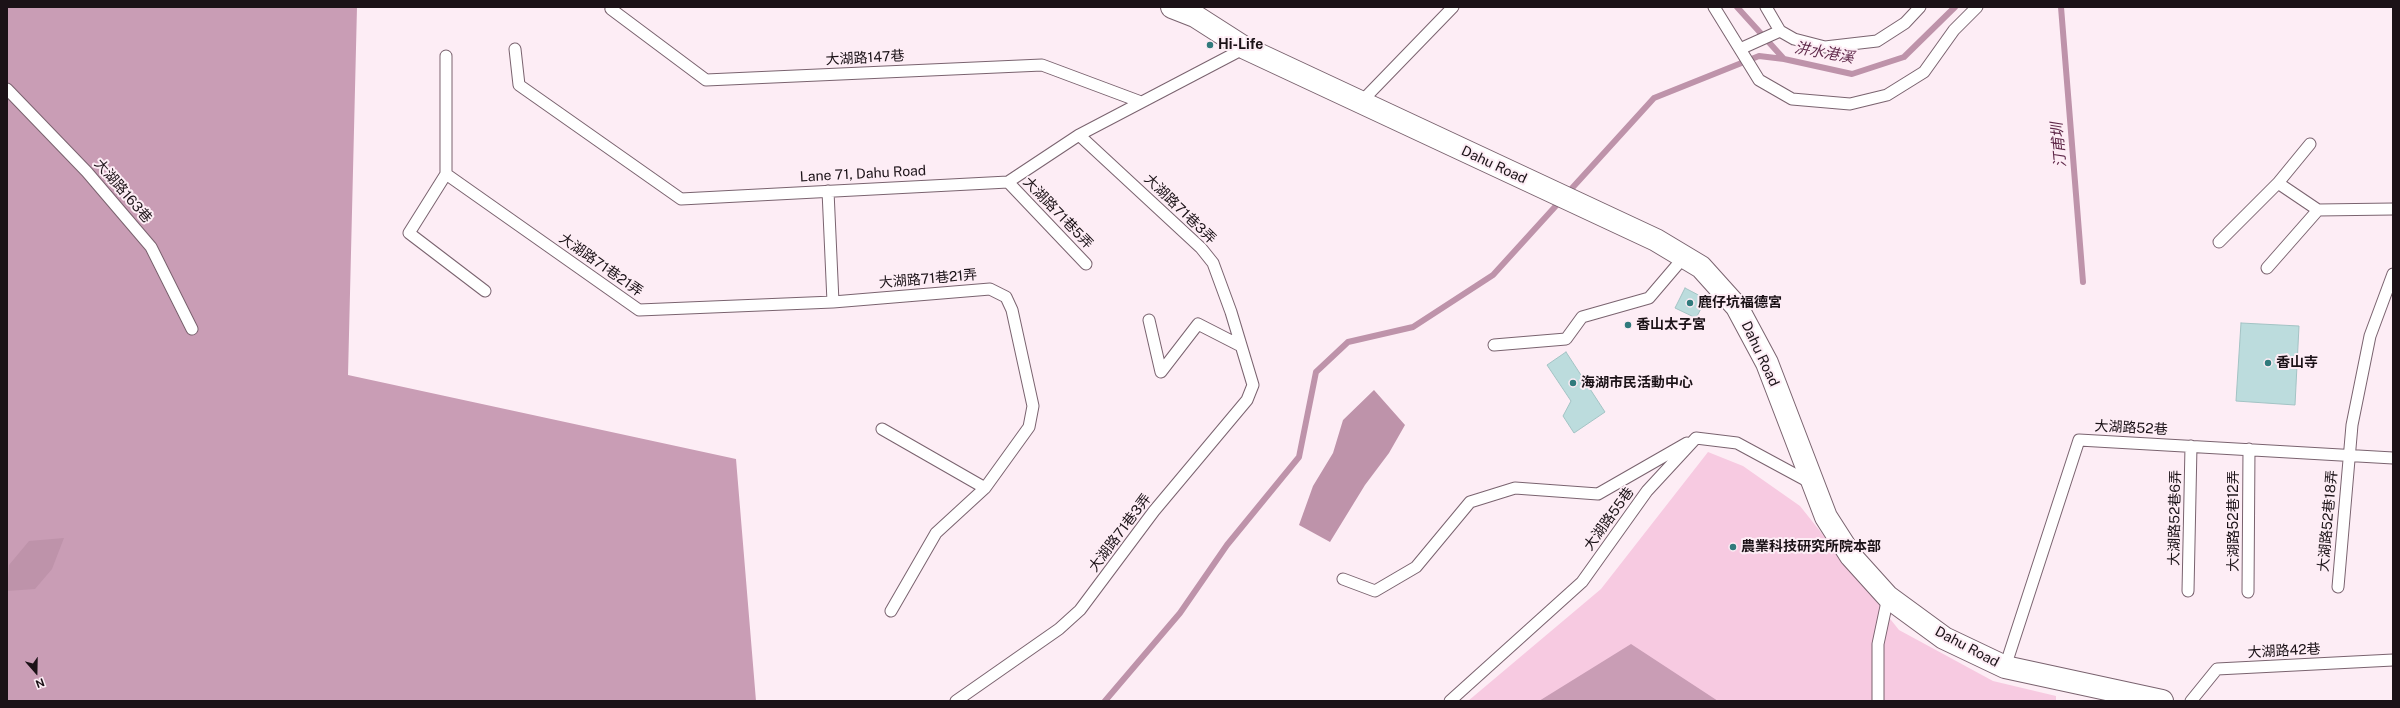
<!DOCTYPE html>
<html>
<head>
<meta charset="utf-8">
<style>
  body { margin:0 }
  #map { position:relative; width:2400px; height:708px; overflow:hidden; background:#fdedf5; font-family:"Public Sans",sans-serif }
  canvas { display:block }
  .frame { position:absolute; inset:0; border:8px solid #1b1217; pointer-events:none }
  .north { position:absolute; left:16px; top:652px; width:40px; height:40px; -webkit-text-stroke:3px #fdedf5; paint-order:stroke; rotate:160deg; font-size:11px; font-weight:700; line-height:16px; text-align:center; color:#1b1217 }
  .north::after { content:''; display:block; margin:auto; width:14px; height:18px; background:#1b1217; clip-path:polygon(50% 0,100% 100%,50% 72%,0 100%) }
</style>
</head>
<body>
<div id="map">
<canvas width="2400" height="708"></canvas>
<div class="frame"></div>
<div class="north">N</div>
</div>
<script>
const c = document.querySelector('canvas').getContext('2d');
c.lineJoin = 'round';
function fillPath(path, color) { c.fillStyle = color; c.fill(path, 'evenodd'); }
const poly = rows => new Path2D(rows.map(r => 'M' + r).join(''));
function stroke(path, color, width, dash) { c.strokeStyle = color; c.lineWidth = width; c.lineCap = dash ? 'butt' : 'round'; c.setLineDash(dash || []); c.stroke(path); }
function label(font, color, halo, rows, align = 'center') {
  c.font = font + ' "Public Sans","Noto Sans TC",sans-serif'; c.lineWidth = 4; c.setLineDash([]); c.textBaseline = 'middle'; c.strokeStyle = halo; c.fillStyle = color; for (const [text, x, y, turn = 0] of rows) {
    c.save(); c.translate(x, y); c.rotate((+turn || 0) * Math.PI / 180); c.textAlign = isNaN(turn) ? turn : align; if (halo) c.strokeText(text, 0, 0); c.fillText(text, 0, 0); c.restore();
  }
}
const green = poly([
  [1708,452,1743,466,1800,506,1899,630,1993,681,2056,696,2056,701,1468,701,1601,589]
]);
const forest = poly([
  [7,7,357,7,348,375,736,459,756,701,7,701],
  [1631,644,1718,701,1539,701]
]);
const water = poly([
  [1374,390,1405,425,1389,453,1365,485,1330,542,1299,525,1313,486,1333,453,1343,420],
  [64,538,52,569,35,589,7,591,9,565,29,541]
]);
const stream = poly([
  [1737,7,1784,59,1852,74,1904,57,1955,7],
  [2061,7,2083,282],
  [1105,701,1180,613,1227,545,1299,457,1316,372,1348,342,1413,327,1493,275,1654,98,1759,56,1784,59]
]);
const building = poly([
  [1685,288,1706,299,1696,318,1675,308,1685,288],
  [2241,323,2299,326,2295,405,2236,401,2241,323],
  [1566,352,1605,412,1574,433,1563,416,1571,401,1547,365,1566,352]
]);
const service = poly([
  [612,7,611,9,706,80,1042,65,1141,102],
  [1714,7,1759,80,1792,99,1850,104,1887,95,1924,72,1954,30,1977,7],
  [1766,7,1780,31,1794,39,1825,47,1877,41,1905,23,1920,7],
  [515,49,519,85,681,199,1008,182,1079,135,1245,48],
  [1740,49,1780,31],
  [446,56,446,174,639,310,833,302,990,289,1006,297,1012,310,1033,406,1029,427,985,488,936,533,891,611],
  [7,89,87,172,151,247,192,329],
  [1360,103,1453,7],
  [446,174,409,233,485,291],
  [1008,182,1086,264],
  [2278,183,2318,210,2393,209],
  [828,191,833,302],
  [2219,242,2278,183,2310,144],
  [2267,268,2318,210],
  [1149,320,1161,372,1198,324,1241,346],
  [1494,345,1566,339,1582,317,1649,298,1684,257],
  [882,429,985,488],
  [1343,579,1375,591,1416,567,1470,502,1515,488,1598,494,1687,443],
  [2338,587,2352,425,2370,336,2393,274],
  [2188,591,2191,446],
  [2248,592,2249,449],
  [2005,667,2079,440,2393,458],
  [956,701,1059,629,1080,610,1154,511,1247,400,1253,385,1231,312,1213,263,1201,248,1079,135],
  [1450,701,1582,582,1647,491,1696,438,1737,443,1811,483],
  [1878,701,1878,644,1888,597],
  [2191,701,2217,669,2393,660]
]);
const tertiary = poly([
  [1172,7,1195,16,1245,48,1656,240,1701,267,1737,307,1767,363,1826,517,1851,556,1888,597,1944,638,2005,667,2162,701]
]);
const markers = [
  [1210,45,4,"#307a7c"],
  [1690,303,4,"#307a7c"],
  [1628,325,4,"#307a7c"],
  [2268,363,4,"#307a7c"],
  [1573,383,4,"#307a7c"],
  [1733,547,4,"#307a7c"]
];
const poiNames = [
  ["Hi-Life",1218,45],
  ["鹿仔坑福德宮",1698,303],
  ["香山太子宮",1636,325],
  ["香山寺",2276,363],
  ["海湖市民活動中心",1581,383],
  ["農業科技研究所院本部",1741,547]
];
const streetNames = [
  ["大湖路147巷",865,58,-3],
  ["Dahu Road",1494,165,25],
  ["Lane 71, Dahu Road",863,174,-3],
  ["大湖路163巷",123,191,49],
  ["大湖路71巷3弄",1180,209,44],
  ["大湖路71巷5弄",1058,213,46],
  ["大湖路71巷21弄",601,265,35],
  ["大湖路71巷21弄",928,279,-5],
  ["Dahu Road",1760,354,65],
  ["大湖路52巷",2131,428,3],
  ["大湖路52巷6弄",2175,518,-89],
  ["大湖路55巷",1609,519,-54],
  ["大湖路52巷12弄",2234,521,-90],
  ["大湖路52巷18弄",2328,521,-85],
  ["大湖路71巷3弄",1120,533,-53],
  ["Dahu Road",1967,647,28],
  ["大湖路42巷",2284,651,-3]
];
const waterNames = [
  ["汫水港溪",1824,53,10],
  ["汀甫圳",2059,145,-95]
];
fillPath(green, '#f7cae1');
fillPath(forest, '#c99db5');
fillPath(water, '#be93aa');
stroke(stream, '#be93aa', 6);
fillPath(building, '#bcdcdd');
stroke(building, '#a3c3c4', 1);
stroke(service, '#7a636f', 13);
stroke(tertiary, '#7a636f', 24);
stroke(service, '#fff', 11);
stroke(tertiary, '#fff', 22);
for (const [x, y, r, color] of markers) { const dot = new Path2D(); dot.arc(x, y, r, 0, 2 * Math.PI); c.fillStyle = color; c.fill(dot); stroke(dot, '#fdedf5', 1.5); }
label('bold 14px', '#1b1217', '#fdedf5', poiNames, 'left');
label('14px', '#1b1217', '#fdedf5', streetNames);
label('italic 15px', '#5f2849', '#fdedf5', waterNames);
</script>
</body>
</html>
